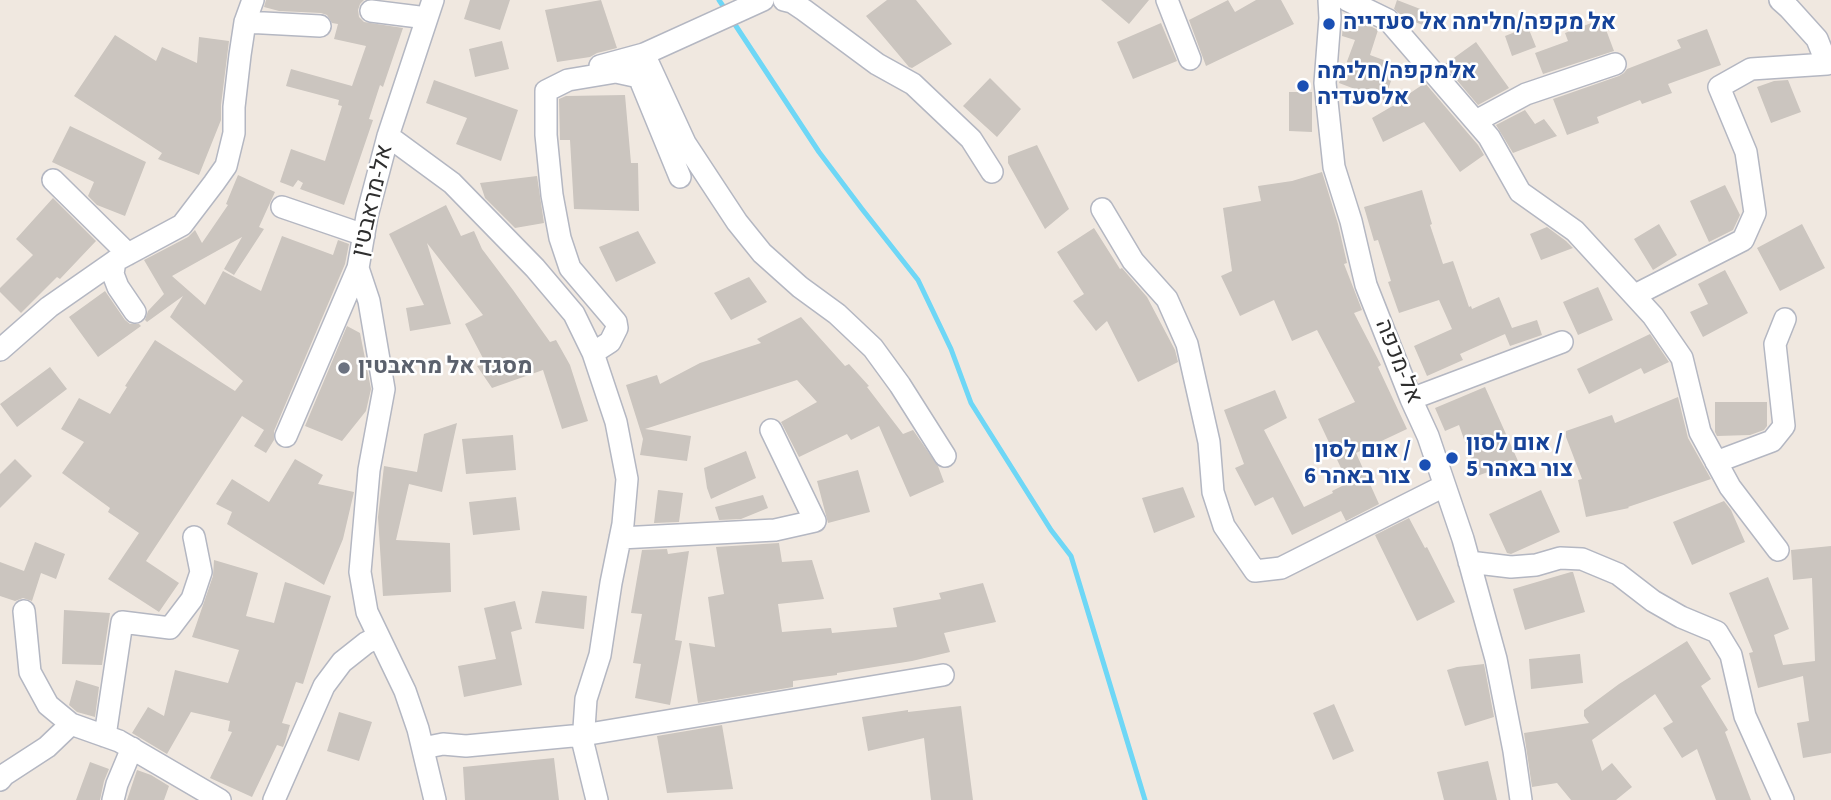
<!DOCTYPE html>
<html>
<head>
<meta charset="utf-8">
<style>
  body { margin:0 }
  canvas { display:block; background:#f0e8e0 }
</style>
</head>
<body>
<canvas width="1831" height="800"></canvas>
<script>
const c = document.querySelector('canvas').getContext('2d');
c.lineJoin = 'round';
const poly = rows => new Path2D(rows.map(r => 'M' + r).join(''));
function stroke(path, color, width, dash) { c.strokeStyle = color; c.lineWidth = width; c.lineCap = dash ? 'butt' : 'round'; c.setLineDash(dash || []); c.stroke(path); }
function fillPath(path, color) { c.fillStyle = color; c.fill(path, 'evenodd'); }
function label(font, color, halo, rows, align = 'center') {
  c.font = font + ' "Source Sans 3",Heebo,sans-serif'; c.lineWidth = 5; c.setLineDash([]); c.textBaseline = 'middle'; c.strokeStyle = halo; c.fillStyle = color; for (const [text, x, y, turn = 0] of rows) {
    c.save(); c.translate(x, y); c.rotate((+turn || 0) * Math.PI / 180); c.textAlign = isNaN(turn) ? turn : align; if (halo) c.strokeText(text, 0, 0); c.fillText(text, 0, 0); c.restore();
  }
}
const stream = poly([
  [719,0,727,12],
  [732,20,819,152,862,209,918,280,951,349,971,403,1051,530,1071,556,1145,800]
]);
const building = poly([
  [266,0,364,0,360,4,358,10,359,17,364,22,403,28,383,87,380,85,369,119,373,120,344,205,300,189,303,183,298,180,293,187,280,182,291,149,325,161,342,106,338,105,339,100,286,86,291,69,352,86,366,46,334,39,338,24,332,23,327,15,321,13,279,11,264,7],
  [470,0,510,0,500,30,464,19],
  [601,0,617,48,597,53,590,57,557,62,545,10],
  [887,0,916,0,952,44,912,68,909,67,866,16],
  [1101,0,1149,0,1129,24],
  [1228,0,1235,12,1256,0,1281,0,1294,24,1206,66,1189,20],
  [1397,0,1428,12,1423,25,1404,18,1394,9],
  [1344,13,1378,30,1370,55,1397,65,1384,100,1339,83,1355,40,1342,36],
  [1602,19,1614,51,1543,74,1535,53,1568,41,1565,33],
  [1161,23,1177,61,1133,79,1117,42],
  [1528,27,1536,47,1512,56,1505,36],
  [1707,29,1721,65,1668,84,1672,93,1642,104,1640,100,1597,117,1599,123,1567,135,1553,99,1619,76,1624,73,1627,69,1681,48,1677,40],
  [115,35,156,61,162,47,197,63,199,37,229,41,221,105,221,120,199,175,158,159,162,153,74,96],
  [502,41,509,69,475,77,469,49],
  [1476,42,1509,88,1478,105,1444,65],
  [990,78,1021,109,997,137,963,106],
  [434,80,518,110,501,161,456,144,467,118,426,103],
  [1788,80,1801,112,1771,123,1757,87,1774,81],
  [1425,83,1478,145,1484,155,1460,172,1424,122,1383,142,1372,118,1396,104,1394,104],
  [1289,92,1312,92,1312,132,1289,131],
  [625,95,631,163,638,163,639,211,574,209,570,140,560,140,559,99,566,96],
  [1525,110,1535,124,1544,119,1557,136,1513,153,1496,125],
  [70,126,146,162,125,216,97,205,88,196,94,182,52,162],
  [1037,145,1069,209,1045,229,1008,163,1008,156],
  [1322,172,1338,224,1347,263,1344,264,1362,310,1354,313,1381,365,1378,367,1407,429,1356,453,1379,504,1346,521,1341,511,1292,535,1273,497,1255,506,1235,468,1244,464,1224,410,1275,390,1287,418,1264,430,1304,507,1333,493,1332,491,1348,483,1318,419,1355,402,1317,330,1292,341,1274,300,1240,316,1221,276,1232,271,1223,208,1261,201,1258,186,1292,181],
  [238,175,275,192,259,227,264,229,234,275,224,269,242,237,172,276,205,305,223,271,261,291,282,236,333,255,338,240,349,244,345,264,274,431,274,440,266,453,254,446,264,430,242,416,146,561,179,583,159,612,108,579,139,533,108,512,110,508,62,473,84,442,61,429,79,398,110,414,127,387,125,386,155,340,235,391,243,381,170,317,183,296,147,322,145,320,148,311,164,294,144,260,188,237,195,230,202,243,228,205,226,204],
  [537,176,544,223,515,228,485,198,480,183],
  [1725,185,1740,215,1733,230,1709,242,1690,201],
  [1422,190,1432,224,1430,225,1443,264,1453,261,1469,307,1471,306,1472,309,1499,297,1512,328,1537,320,1542,335,1510,346,1505,334,1460,354,1463,360,1427,376,1414,346,1452,329,1439,300,1399,313,1388,282,1391,281,1378,240,1374,241,1364,207],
  [53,198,96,241,60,279,57,277,21,313,0,292,0,288,33,255,16,239],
  [446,205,461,236,474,231,482,249,513,290,550,342,556,340,570,365,588,421,562,429,543,370,492,388,477,366,486,364,465,324,483,315,427,243,451,324,410,331,406,308,424,305,389,234],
  [1659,224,1677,255,1653,270,1634,239],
  [1802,224,1825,268,1780,291,1757,248],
  [1547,227,1566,241,1573,248,1541,260,1530,234],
  [1094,228,1120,269,1122,268,1147,297,1175,350,1178,362,1138,382,1107,321,1096,331,1073,301,1084,294,1057,252],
  [638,231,656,263,616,282,599,247],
  [1725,270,1748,313,1703,337,1690,312,1708,304,1698,284],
  [749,277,767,302,731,320,714,293],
  [1598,287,1613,320,1578,335,1563,302],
  [105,291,125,320,130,324,139,324,141,326,98,357,69,317],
  [801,317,845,366,849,364,869,386,867,387,903,434,913,430,938,466,944,482,910,497,879,426,851,440,847,434,799,457,781,422,817,402,797,380,645,429,691,436,687,461,640,455,643,439,626,385,657,375,660,384,700,363,761,343,757,339],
  [347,326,360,333,371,389,366,411,342,441,305,426],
  [1650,334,1669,362,1644,374,1641,368,1589,394,1577,369],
  [50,367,67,389,17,427,0,404],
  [1485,387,1518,461,1477,476,1459,425,1445,431,1435,408],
  [1678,397,1688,438,1711,479,1628,507,1629,508,1586,517,1578,480,1582,479,1566,437,1566,431,1612,415,1615,423],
  [1715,402,1767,402,1767,426,1764,430,1750,435,1717,436,1715,432],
  [457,423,442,492,409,484,396,540,450,543,451,592,383,596,378,517,384,466,417,472,424,434],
  [513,435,516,470,466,474,462,439],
  [746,451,756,478,711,499,707,488,704,468],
  [15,459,32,476,0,508,0,474],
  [295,459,323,475,318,484,354,492,343,539,324,585,227,524,232,512,216,504,232,479,269,502],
  [858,470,870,512,828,523,817,481],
  [1183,487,1195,517,1154,533,1142,498],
  [658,490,683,493,679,522,654,523],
  [1541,490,1560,532,1511,554,1507,553,1489,514],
  [763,495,768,508,741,519,719,520,715,507],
  [516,497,520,530,473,535,469,502],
  [1724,501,1731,510,1745,542,1692,565,1673,522],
  [1409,518,1425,548,1427,547,1455,602,1417,621,1375,535],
  [35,542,65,554,56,579,41,573,32,601,23,598,15,601,0,596,0,562,24,571],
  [779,543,782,562,812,560,824,599,778,604,782,632,831,628,832,633,897,627,893,608,941,599,939,593,983,583,996,622,944,633,950,652,912,661,837,673,837,675,793,681,793,687,698,703,689,643,715,647,708,597,724,594,716,547],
  [1831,546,1831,753,1803,758,1797,723,1809,721,1803,676,1758,688,1749,653,1753,652,1729,593,1768,577,1789,629,1774,635,1783,665,1815,661,1812,578,1793,580,1791,550],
  [667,549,668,554,689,551,675,640,682,641,670,705,635,698,641,664,633,663,642,614,631,613,642,550],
  [214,560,258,573,246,616,274,623,285,582,331,596,303,684,296,682,282,723,290,725,285,742,283,747,277,745,252,797,210,778,232,732,228,731,230,721,191,712,167,754,132,733,148,707,164,716,175,670,228,683,239,650,192,637,213,576],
  [1571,572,1573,572,1585,612,1525,630,1513,589],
  [542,591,587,596,584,629,535,623],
  [515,601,522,629,511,632,522,685,464,697,458,666,496,659,484,608],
  [64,610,110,613,102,665,62,664],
  [1687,641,1711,679,1701,686,1728,730,1725,732,1751,800,1716,800,1697,749,1682,758,1663,728,1673,722,1655,694,1592,740,1602,771,1612,763,1632,787,1616,800,1571,800,1557,783,1532,787,1524,733,1589,723,1584,716,1584,710,1619,684],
  [1580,654,1583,683,1531,689,1529,659],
  [1484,664,1494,717,1465,726,1447,670,1457,667],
  [76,680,99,687,95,717,77,712,69,705],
  [1334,704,1354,751,1333,760,1313,713],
  [961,706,973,800,931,800,924,738,868,751,862,717,908,710,908,712],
  [339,712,372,722,359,761,327,751],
  [722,725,733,789,667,793,657,736],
  [554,758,559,800,465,800,463,767],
  [1488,761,1497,800,1444,800,1437,772],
  [90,762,109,769,104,781,100,800,76,800],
  [137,770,151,775,169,786,164,800,127,800]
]);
const minor = poly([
  [433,0,388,136,367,216,358,268,369,301,384,389,369,470,360,572,367,612,405,691,418,729,435,800],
  [784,0,792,2,804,10,877,64,913,84,971,139,992,172],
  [1167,0,1190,59],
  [1329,0,1330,18,1325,83,1334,167,1351,221,1366,285,1411,399,1428,436,1463,539,1496,659,1514,751,1521,800],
  [1347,0,1388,20,1489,137,1520,192,1575,231,1653,316,1682,358,1700,432,1730,487,1778,550],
  [371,11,427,18],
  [245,22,320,26],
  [644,54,685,143,737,222,762,253,800,287,837,314,873,348,900,385,945,456],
  [600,66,644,54,763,0],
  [1476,121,1526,94,1615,64],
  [388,136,452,183,535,268,574,314,593,353,616,422,627,479,623,524,611,583,600,655,586,699,583,743,597,800],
  [53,180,128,254],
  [282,207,364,235],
  [1102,209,1133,261,1167,299,1187,344,1209,442,1213,492,1224,526,1255,571,1281,568,1444,486],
  [115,261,113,274,118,287,135,312],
  [1635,295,1743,240,1755,213,1746,152,1719,87,1751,69,1827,64,1817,39,1789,8,1780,0],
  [0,350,49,307,115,261,182,225,214,183,226,166,234,133,234,107,240,55,245,22,253,0],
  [593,353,610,342,617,328,616,322,570,268,560,238,552,195,546,135,546,91,568,80,616,72,639,77,680,177],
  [1411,399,1562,342],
  [286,436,358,268],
  [1716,462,1772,441,1784,426,1775,344,1785,319],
  [620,538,775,530,815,521,771,430],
  [1469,562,1511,567,1536,565,1560,558,1582,559,1618,574,1653,601,1681,617,1717,632,1731,655,1745,716,1783,800],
  [24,611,30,672,48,705,71,724,119,741,220,800],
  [105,736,122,622,170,628,192,599,201,572,194,537],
  [423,748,443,744,466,746,583,735,943,675],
  [0,780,4,775,47,747,71,724],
  [113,800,117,784,132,748],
  [274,800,324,686,342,662,366,643,378,637]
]);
const markers = [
  [1329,24,7,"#1a4fb4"],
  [1303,86,7,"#1a4fb4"],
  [344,368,7,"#6b7280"],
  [1452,458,7,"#1a4fb4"],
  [1425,465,7,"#1a4fb4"]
];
const transitNames = [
  ["אל מקפה/חלימה אל סעדייה",1343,24],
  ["אלמקפה/חלימה",1317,73],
  ["אלסעדיה",1317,99],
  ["אום לסון /",1466,445],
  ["צור באהר 5",1466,471],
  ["אום לסון /",1411,452,"right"],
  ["צור באהר 6",1411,478,"right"]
];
const streetNames = [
  ["אל-מראבטין",374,201,-77],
  ["אל-מכפה",1397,362,68]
];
const worshipNames = [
  ["מסגד אל מראבטין",358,368]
];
stroke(stream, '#6ed7f6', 5);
fillPath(building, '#cbc5bf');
stroke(minor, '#b4b7c2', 24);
stroke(minor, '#fff', 21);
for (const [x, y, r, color] of markers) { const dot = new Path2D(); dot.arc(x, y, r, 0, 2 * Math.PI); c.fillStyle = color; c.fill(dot); stroke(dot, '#fff', 2.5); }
label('bold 23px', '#164399', '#fff', transitNames, 'left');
label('23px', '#2e2e2e', '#fff', streetNames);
label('bold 23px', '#5b616d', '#fff', worshipNames, 'left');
</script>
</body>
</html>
